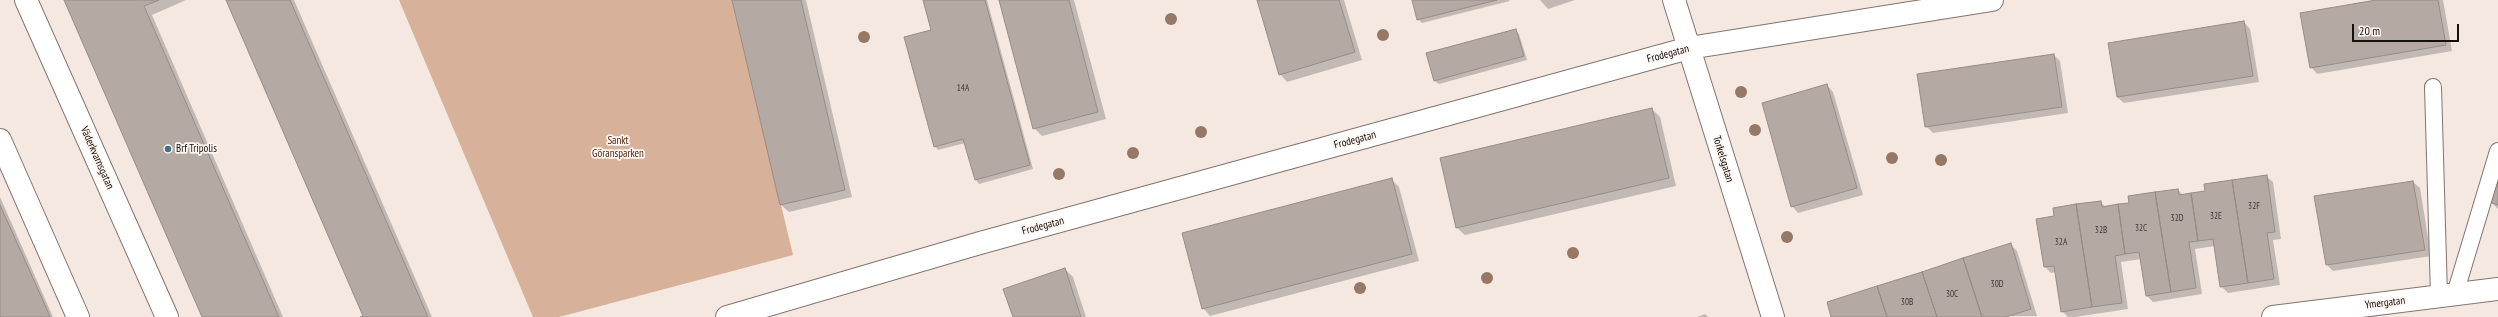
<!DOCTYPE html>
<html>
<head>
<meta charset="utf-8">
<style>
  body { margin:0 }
  #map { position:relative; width:2498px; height:317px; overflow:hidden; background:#f4e8e1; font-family:"PT Sans Narrow",sans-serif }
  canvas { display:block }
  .scale { position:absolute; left:2352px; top:24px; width:107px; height:18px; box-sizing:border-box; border:2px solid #14100e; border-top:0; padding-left:5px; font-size:12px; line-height:14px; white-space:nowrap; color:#14100e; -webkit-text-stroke:3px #fef6f2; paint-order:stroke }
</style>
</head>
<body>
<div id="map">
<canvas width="2498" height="317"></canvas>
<div class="scale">20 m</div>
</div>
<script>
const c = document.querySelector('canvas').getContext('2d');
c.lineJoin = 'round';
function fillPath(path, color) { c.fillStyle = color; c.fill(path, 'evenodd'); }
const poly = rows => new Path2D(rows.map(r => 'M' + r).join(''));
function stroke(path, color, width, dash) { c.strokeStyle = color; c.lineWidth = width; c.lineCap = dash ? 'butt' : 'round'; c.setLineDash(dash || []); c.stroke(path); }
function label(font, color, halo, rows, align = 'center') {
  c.font = font + ' "PT Sans Narrow",sans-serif'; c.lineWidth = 3.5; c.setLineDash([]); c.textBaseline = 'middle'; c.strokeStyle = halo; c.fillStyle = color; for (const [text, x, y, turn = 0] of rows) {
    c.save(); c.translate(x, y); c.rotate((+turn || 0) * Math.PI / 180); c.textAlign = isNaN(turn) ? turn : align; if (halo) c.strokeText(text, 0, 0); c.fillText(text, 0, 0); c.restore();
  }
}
const green = poly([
  [399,0,732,0,793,255,559,317,533,317]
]);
const shadow = poly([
  [65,0,186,0,152,15,283,317,204,317],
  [227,0,294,0,432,317,362,317,364,316],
  [733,0,806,0,852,197,789,212,781,205],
  [924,0,987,0,1033,169,979,184,976,180,965,143,938,150,935,146,933,30],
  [1001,0,1074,0,1106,119,1042,136,1034,128],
  [1258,0,1344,0,1362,60,1287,82,1280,74],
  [1413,0,1509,0,1510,1,1422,23,1418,19],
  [1540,0,1575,0,1548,9],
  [2382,0,2443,0,2452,51,2317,74,2311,67],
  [2244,22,2250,29,2259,82,2124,103,2117,97],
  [1515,30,1519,34,1527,60,1439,84,1435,81],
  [2054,55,2060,61,2068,113,1933,133,1926,126],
  [1827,85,1833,92,1863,195,1798,213,1792,206],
  [1652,109,1660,117,1676,186,1465,235,1457,228],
  [2266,176,2273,182,2281,239,2273,240,2280,285,2228,293,2221,286,2215,246,2195,249,2202,294,2153,302,2146,295,2141,259,2121,262,2128,309,2075,317,2068,317,2062,311,2056,272,2051,273,2045,267,2055,217,2100,202,2106,207,2130,203,2178,190,2183,195,2206,192],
  [2498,177,2498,209,2491,202],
  [1391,179,1399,187,1419,261,1210,316,1203,308],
  [2413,182,2420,188,2431,256,2333,271,2327,265],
  [0,197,53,317,0,317],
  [2010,244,2017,251,2037,316,1832,317],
  [1065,269,1073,277,1086,317,1014,317],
  [1705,314,1708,317,1697,317]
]);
const building = poly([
  [64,0,159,0,144,6,279,317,202,317,64,0],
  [226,0,290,0,428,317,360,317,363,316,226,0],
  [732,0,801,0,845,190,780,205,732,0],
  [923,0,985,0,1030,165,975,180,963,139,934,147,904,37,931,30,923,0],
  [999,0,1069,0,1098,112,1033,129,999,0],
  [1257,0,1339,0,1355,52,1279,75,1257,0],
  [1412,0,1497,0,1417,20,1412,0],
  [2376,0,2438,0,2446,45,2310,68,2300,13,2376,0],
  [2244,21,2253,76,2117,97,2108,43,2244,21],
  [1516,29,1524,56,1434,81,1426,53,1516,29],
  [2054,54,2062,107,1925,127,1917,74,2054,54],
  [1827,84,1857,188,1791,207,1762,103,1827,84],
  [1652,108,1669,178,1456,228,1440,158,1652,108],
  [2498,173,2498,205,2489,202,2498,173],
  [2267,175,2275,232,2267,233,2274,279,2248,283,2232,180,2267,175],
  [1392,178,1412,254,1202,309,1182,233,1392,178],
  [2232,180,2248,283,2220,287,2213,239,2198,241,2191,193,2205,191,2204,184,2232,180],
  [2413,181,2425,250,2326,265,2314,196,2413,181],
  [2178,189,2179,195,2191,193,2198,241,2189,242,2196,288,2171,292,2155,192,2178,189],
  [2155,192,2171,292,2146,296,2139,252,2125,254,2118,204,2129,203,2128,196,2155,192],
  [2101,201,2102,207,2118,204,2125,254,2115,256,2122,303,2092,307,2076,204,2101,201],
  [2076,204,2092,307,2061,312,2054,266,2044,267,2036,219,2054,216,2053,208,2076,204],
  [0,205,45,305,50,317,0,317,0,205],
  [2011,243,2031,309,2006,317,1982,317,1963,258,2011,243],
  [1963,258,1982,317,1937,317,1922,272,1963,258],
  [1065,268,1081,317,1013,317,1003,289,1065,268],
  [1922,272,1937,317,1887,317,1877,286,1922,272],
  [1877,286,1887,317,1831,317,1827,302,1877,286]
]);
const lane = poly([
  [2433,87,2439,296],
  [2455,294,2498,151]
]);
const street = poly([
  [1674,0,1773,317],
  [727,317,980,243,1689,48,1992,0],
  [2273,317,2498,289]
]);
const secondary = poly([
  [26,0,167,317],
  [0,140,78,317]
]);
const trees = [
  [1171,19],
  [1383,35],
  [864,37],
  [1741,92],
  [1755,130],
  [1201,132],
  [1133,153],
  [1892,158],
  [1941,160],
  [1059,174],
  [1787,237],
  [1573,253],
  [1487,278],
  [1360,288]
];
const markers = [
  [168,149,4,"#39768d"]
];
const numberNames = [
  ["14A",963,88],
  ["32F",2254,206],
  ["32E",2216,216],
  ["32D",2177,218],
  ["32C",2141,228],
  ["32B",2101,230],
  ["32A",2061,242],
  ["30D",1997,284],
  ["30C",1952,294],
  ["30B",1907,302]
];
const streetNames = [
  ["Frodegatan",1668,54,-15],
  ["Frodegatan",1355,140,-15],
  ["Väderkvarnsgatan",97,158,66],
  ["Torkelsgatan",1723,159,73],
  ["Frodegatan",1043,226,-15],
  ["Ymergatan",2385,303,-7]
];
const parkNames = [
  ["Sankt",618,141],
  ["Göransparken",618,154]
];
const poiNames = [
  ["Brf Tripolis",176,149]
];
fillPath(green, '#d7b19a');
fillPath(shadow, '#0003');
fillPath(building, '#b5aaa3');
stroke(building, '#978c85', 1);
stroke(lane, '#80756f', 18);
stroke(street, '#80756f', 24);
stroke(secondary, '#80756f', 24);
stroke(lane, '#fff', 16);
stroke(street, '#fff', 22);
stroke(secondary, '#fff', 22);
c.fillStyle = '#957966';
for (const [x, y] of trees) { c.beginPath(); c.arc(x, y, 6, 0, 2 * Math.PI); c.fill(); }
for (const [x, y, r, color] of markers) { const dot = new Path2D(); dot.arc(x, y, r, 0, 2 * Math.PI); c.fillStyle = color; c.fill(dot); stroke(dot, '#fef6f2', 1.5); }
label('9px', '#3c3633', null, numberNames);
label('11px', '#14100e', '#fef6f2', streetNames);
label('11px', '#471f01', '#fef6f2', parkNames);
label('11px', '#14100e', '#fef6f2', poiNames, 'left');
</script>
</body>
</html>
